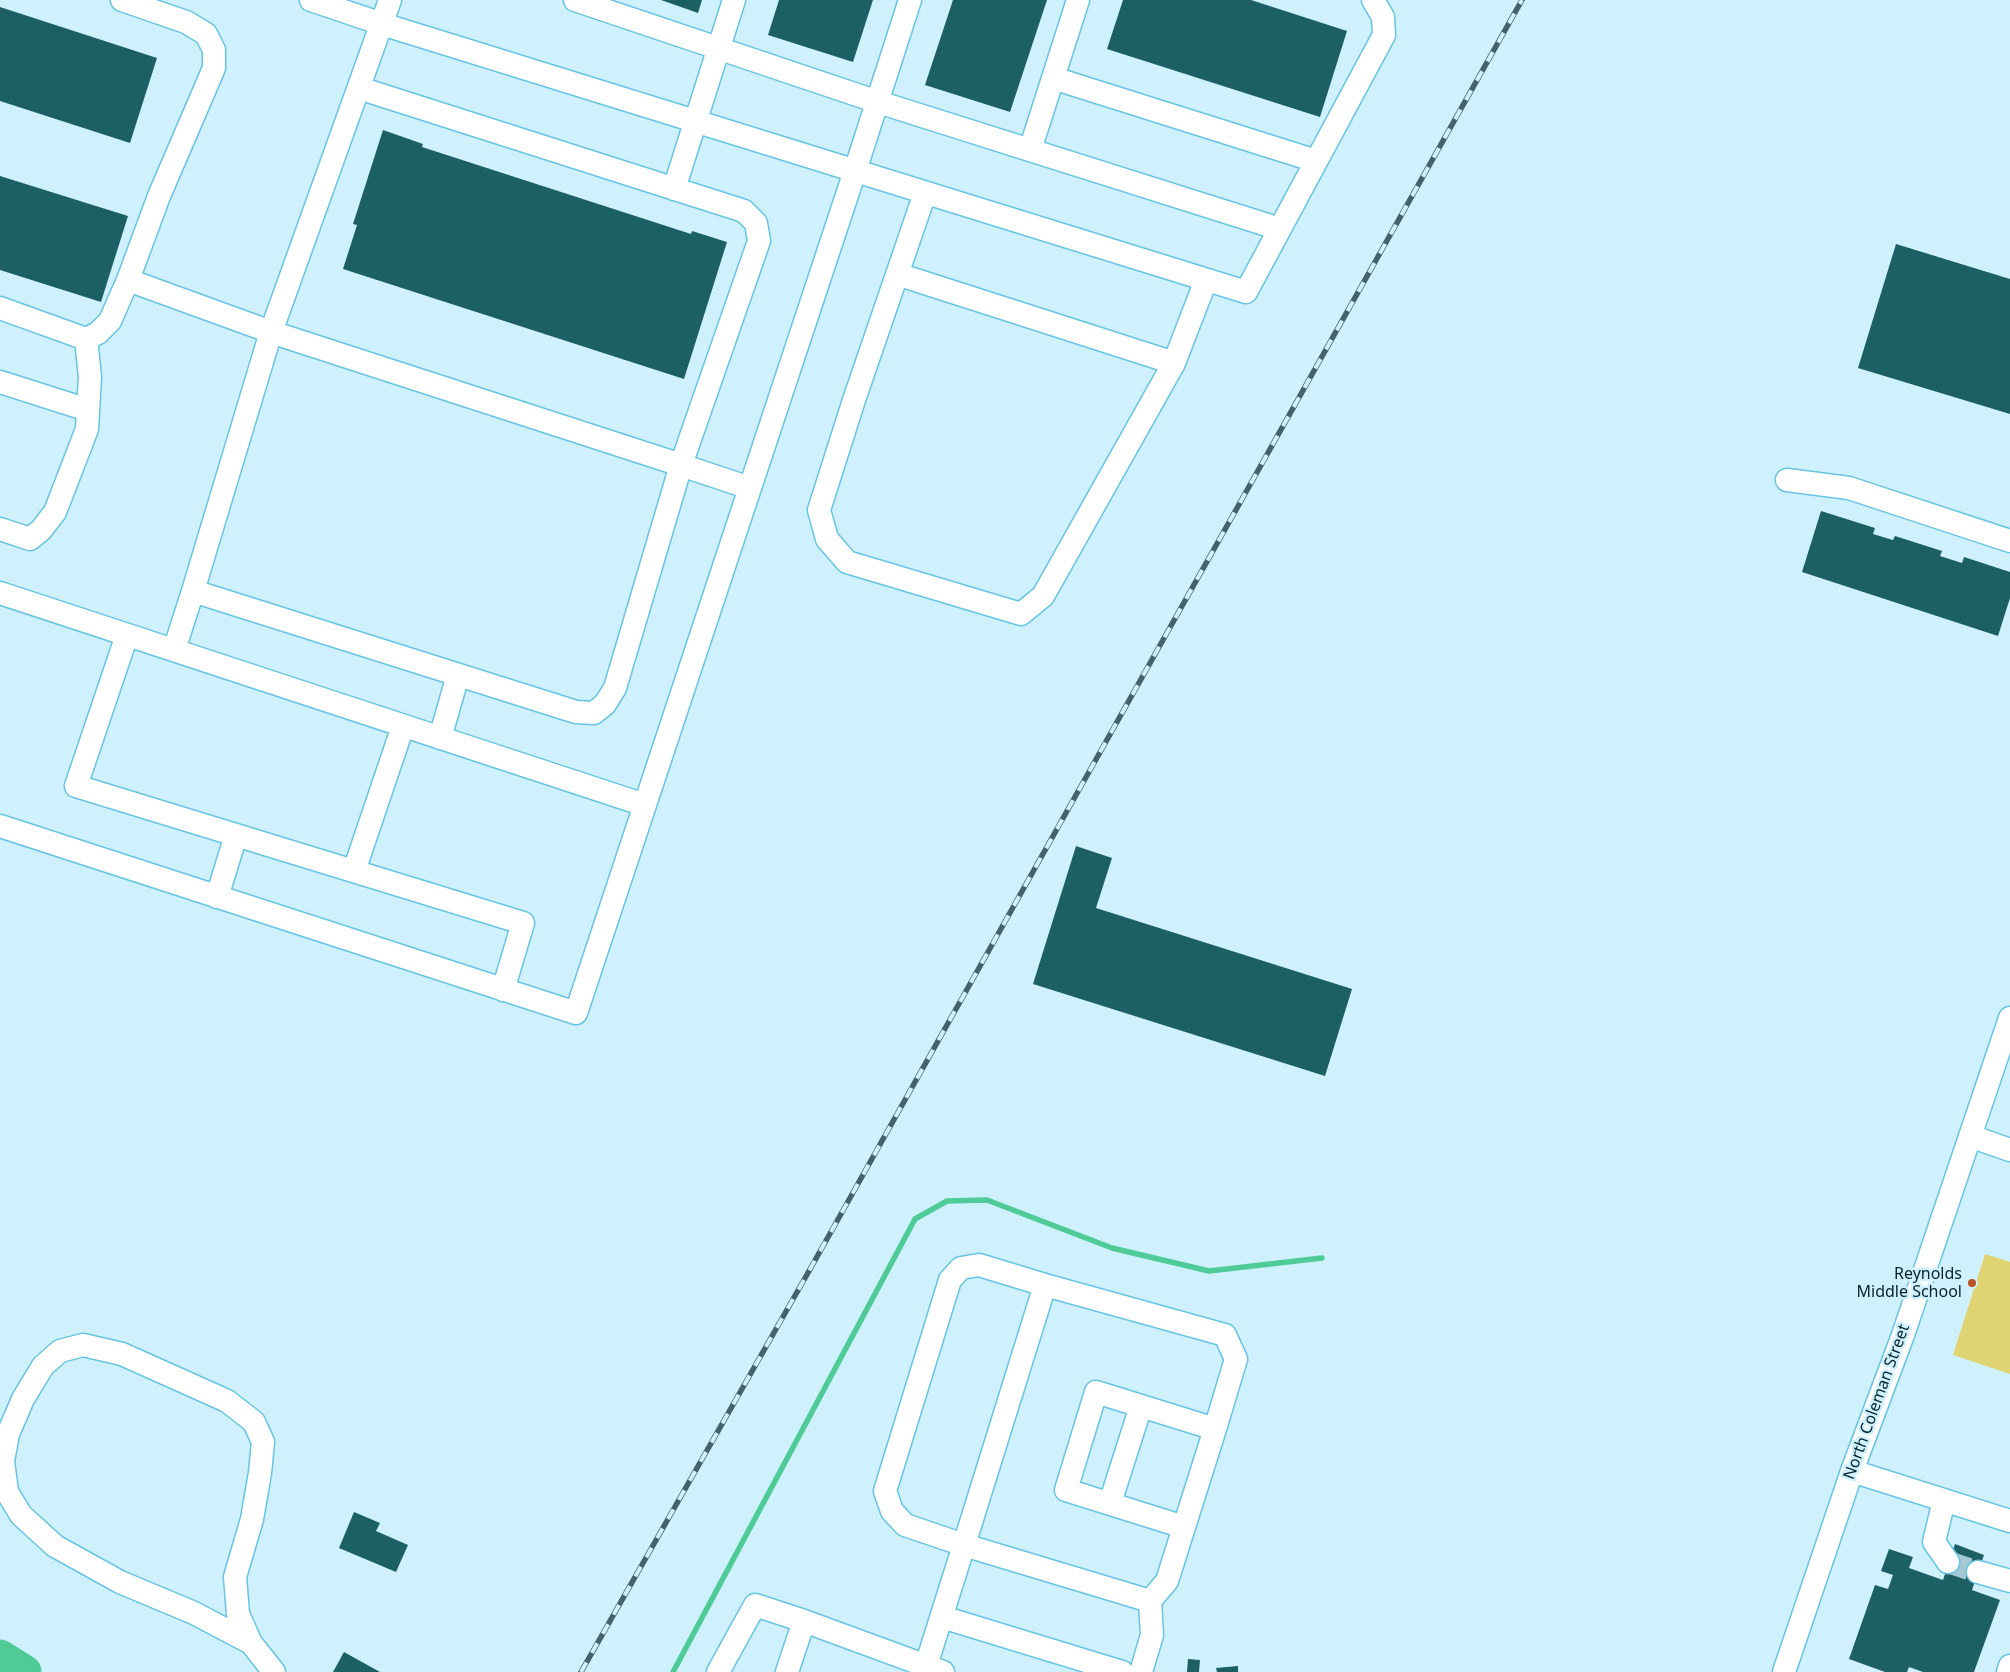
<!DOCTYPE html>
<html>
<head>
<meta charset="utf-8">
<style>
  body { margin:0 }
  canvas { display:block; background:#cff1fe }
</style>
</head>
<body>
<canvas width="2010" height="1672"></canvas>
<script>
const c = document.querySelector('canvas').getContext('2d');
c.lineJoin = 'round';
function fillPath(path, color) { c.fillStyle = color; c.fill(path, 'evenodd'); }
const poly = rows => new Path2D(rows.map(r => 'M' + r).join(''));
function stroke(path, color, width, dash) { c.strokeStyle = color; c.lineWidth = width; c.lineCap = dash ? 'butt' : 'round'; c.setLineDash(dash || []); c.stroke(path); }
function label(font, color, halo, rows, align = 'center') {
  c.font = font + ' "Noto Sans",sans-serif'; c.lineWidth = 5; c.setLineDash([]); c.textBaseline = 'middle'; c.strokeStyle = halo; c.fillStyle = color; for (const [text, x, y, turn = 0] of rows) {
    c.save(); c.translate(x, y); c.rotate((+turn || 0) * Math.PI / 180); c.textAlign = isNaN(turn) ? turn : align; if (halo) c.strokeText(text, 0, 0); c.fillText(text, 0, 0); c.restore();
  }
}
const green = poly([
  [1985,1254,2010,1262,2010,1374,1953,1355]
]);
const stream = poly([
  [673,1672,915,1219,947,1201,987,1200,1112,1248,1209,1271,1322,1258]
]);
const river = poly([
  [0,1657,24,1672]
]);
const building = poly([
  [661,0,702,0,698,13],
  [779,0,873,0,853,62,768,35],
  [953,0,1047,0,1010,112,925,85],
  [1123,0,1251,0,1347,31,1320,117,1107,49],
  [0,7,157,58,130,143,0,101],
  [383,130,423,144,422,147,691,234,692,231,727,242,684,379,343,269,357,225,353,224],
  [0,176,128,216,101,302,0,270],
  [1896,244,2010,279,2010,414,1858,368],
  [1821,511,1875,528,1873,534,1893,540,1895,536,1942,551,1940,556,1962,563,1964,557,2010,572,2010,598,1998,636,1802,572],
  [1076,846,1112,858,1096,908,1352,989,1325,1076,1033,984],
  [354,1512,380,1523,376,1531,408,1545,396,1572,339,1548],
  [1955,1544,1984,1555,1972,1590,2000,1600,1974,1672,1923,1672,1909,1667,1907,1672,1885,1672,1849,1659,1875,1585,1888,1589,1893,1575,1881,1571,1889,1549,1913,1557,1909,1568,1943,1580],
  [344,1652,380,1672,333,1672],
  [1188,1659,1200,1660,1199,1672,1187,1672],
  [1238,1666,1238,1672,1217,1672,1216,1668]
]);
const minorTunnel = poly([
  [1948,1562,1978,1572]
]);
const minor = poly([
  [311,0,382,24,1246,292,1384,35,1383,17,1373,0],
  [575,0,878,102,1280,229],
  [1053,78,1316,161],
  [1030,150,1078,0],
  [674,189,734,0],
  [925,193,854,400,819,510,827,539,847,562,1021,614,1043,596,1174,363,1206,280],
  [897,274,1174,363],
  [128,280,271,332,390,0],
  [0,308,86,339,98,333,110,321,128,280,159,196,214,68,214,50,206,34,186,22,122,0],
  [0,382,88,410],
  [1787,480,1849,488,2010,541],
  [0,529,30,539,41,530,55,512,87,429,90,377,86,339],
  [193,591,271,332,681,465,759,241,756,223,744,211,359,88],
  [0,593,645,805],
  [127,635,76,786,523,923,503,990],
  [174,650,193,591,576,712,594,713,605,704,615,688,681,465,750,488],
  [440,738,458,675],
  [0,826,576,1013,855,171,910,0],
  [354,871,403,726],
  [217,897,236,835],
  [1970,1136,2010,1150],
  [1852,1471,2010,1521],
  [1944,1500,1934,1542,1948,1562],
  [1110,1503,1141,1406],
  [1184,1527,1066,1490,1096,1392,1215,1429],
  [1978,1572,2010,1581],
  [942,1617,1122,1672],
  [804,1621,943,1672],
  [251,1643,194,1613,120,1582,55,1546,21,1515,7,1492,3,1461,8,1434,23,1399,43,1366,60,1351,83,1345,122,1354,227,1401,254,1422,263,1442,260,1473,252,1519,235,1577,238,1614,251,1643,274,1672],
  [718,1672,755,1605,804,1621,787,1672],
  [924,1672,964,1545,1150,1601,1167,1581,1215,1429,1236,1359,1225,1335,1045,1285,964,1545,905,1525,892,1511,885,1491,950,1280,961,1268,979,1265,1045,1285],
  [1141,1672,1152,1635,1150,1601],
  [1784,1672,1852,1471,1903,1335,2010,1018],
  [2008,1672,2010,1666]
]);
const rail = poly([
  [581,1672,809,1271,1522,0]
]);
const markers = [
  [1972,1283,5,"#b95425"]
];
const poiNames = [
  ["Reynolds",1962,1274],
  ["Middle School",1962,1292]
];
const streetNames = [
  ["North Coleman Street",1877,1402,-70]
];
fillPath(green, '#dfd471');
stroke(stream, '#4fcb98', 5.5);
stroke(river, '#4fcb98', 35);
fillPath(building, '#1c6066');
stroke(minorTunnel, '#a6c8d4', 22, [22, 11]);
stroke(minor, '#67c4e4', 25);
stroke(minor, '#fff', 22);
stroke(rail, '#42626d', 5.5);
stroke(rail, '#cff1fe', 4, [11]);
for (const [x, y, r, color] of markers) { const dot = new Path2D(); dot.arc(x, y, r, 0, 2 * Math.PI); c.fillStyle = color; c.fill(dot); stroke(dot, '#cff1fe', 2); }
label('16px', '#04232d', '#cff1fe', poiNames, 'right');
label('16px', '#04232d', '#cff1fe', streetNames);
</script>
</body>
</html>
